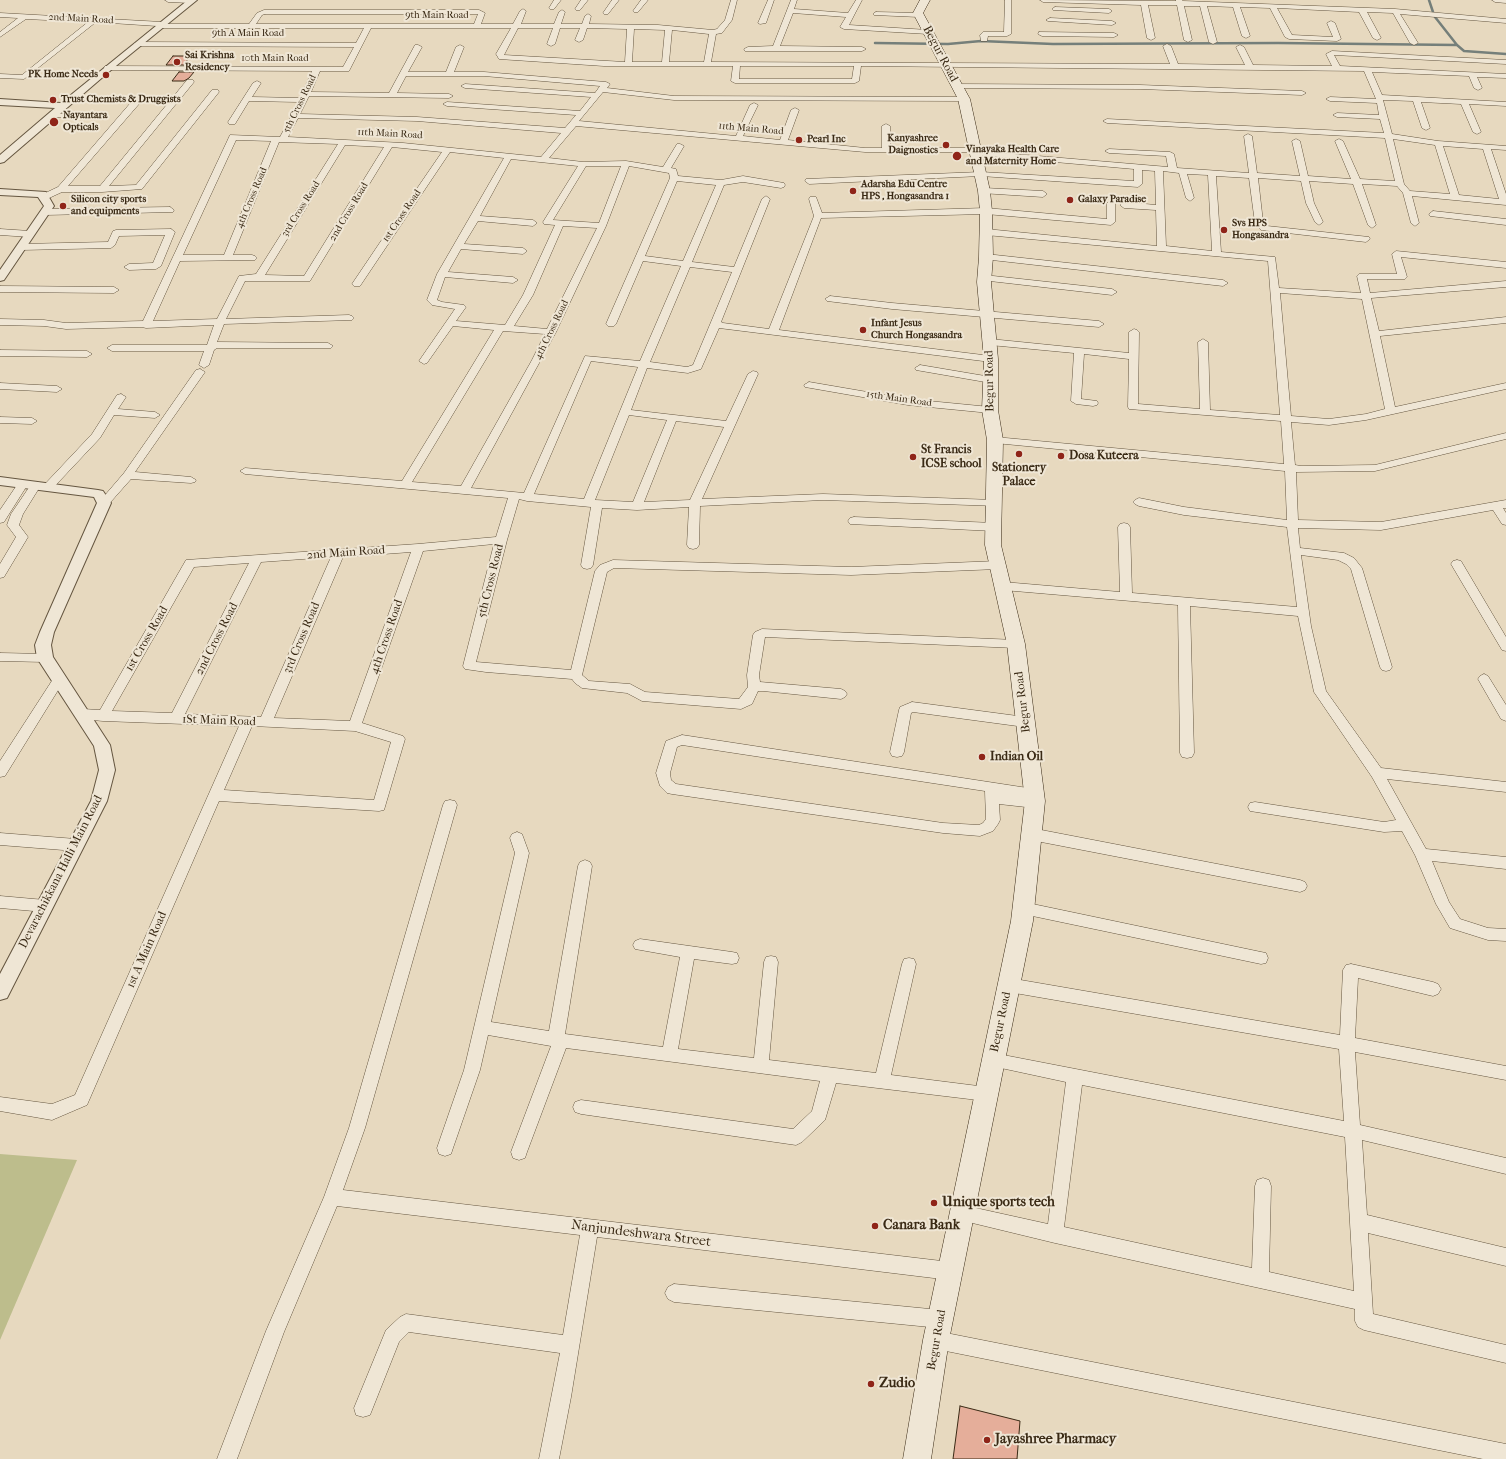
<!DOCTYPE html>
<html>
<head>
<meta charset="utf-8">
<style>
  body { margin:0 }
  canvas { display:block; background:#e7d9bf }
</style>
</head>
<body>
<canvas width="1506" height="1459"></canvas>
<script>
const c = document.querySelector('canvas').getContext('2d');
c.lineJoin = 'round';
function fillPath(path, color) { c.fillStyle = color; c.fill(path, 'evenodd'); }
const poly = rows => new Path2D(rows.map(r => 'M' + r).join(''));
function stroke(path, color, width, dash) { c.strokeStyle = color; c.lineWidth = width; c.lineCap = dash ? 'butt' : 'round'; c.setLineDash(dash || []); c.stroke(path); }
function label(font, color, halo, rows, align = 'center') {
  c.font = font + ' "IM FELL French Canon",serif'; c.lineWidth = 4; c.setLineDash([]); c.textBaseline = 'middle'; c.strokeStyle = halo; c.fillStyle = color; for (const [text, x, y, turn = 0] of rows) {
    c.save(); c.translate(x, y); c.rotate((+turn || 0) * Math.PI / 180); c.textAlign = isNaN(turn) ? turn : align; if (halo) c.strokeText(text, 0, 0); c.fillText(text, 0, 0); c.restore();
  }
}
const green = poly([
  [0,1154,77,1160,0,1340]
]);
const stream = poly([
  [1429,0,1433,12],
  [1435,17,1457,45,1464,51,1506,54],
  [875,43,948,44,981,41,1053,44,1278,43,1457,45]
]);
const building = poly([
  [173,56,190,56,184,65,166,65,173,56],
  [179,72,194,72,189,78,184,81,172,81,179,72],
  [960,1406,1020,1421,1017,1459,953,1459,960,1406]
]);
const minor = poly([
  [165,0,194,0,194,1,191,3,168,2,165,0],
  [554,0,561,0,554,9,550,9,549,8,554,0],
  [581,0,588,0,580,10,576,10,575,9,581,0],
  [612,0,619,0,608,14,604,14,603,13,612,0],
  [641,0,648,0,638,12,634,12,633,11,641,0],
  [731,0,737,0,732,20,722,33,716,34,711,62,1170,64,1163,46,1167,44,1171,46,1178,64,1245,65,1236,47,1240,45,1244,47,1253,65,1332,66,1326,54,1332,51,1506,60,1506,64,1334,55,1340,66,1506,74,1506,78,1477,77,1482,88,1478,90,1474,88,1469,76,1372,72,1382,95,1506,102,1506,106,1469,104,1481,132,1477,134,1473,132,1461,104,1421,102,1430,128,1426,130,1422,128,1413,101,1383,100,1392,134,1438,141,1506,146,1506,150,1491,149,1506,194,1506,205,1412,196,1419,223,1415,226,1411,223,1403,193,1397,186,1362,184,1376,225,1372,228,1368,225,1353,184,1309,181,1314,203,1323,222,1319,225,1315,222,1306,203,1301,181,1258,178,1263,222,1267,226,1369,237,1370,239,1366,242,1261,230,1255,223,1249,178,1216,176,1221,252,1275,257,1279,288,1361,293,1357,276,1359,274,1397,274,1392,254,1396,251,1506,262,1506,268,1401,257,1407,277,1405,279,1367,279,1370,293,1506,281,1506,287,1371,298,1379,331,1506,317,1506,323,1380,336,1395,407,1506,383,1506,389,1366,420,1329,425,1291,422,1295,465,1301,466,1375,465,1506,433,1506,439,1375,471,1296,472,1298,520,1381,522,1506,500,1506,508,1503,508,1506,513,1506,525,1502,524,1493,510,1381,530,1298,528,1300,548,1344,553,1354,558,1362,568,1392,667,1390,670,1386,671,1382,670,1380,667,1351,569,1346,564,1338,560,1301,555,1311,626,1326,691,1381,768,1506,782,1506,792,1387,779,1426,849,1506,857,1506,869,1432,861,1449,902,1460,919,1488,928,1506,929,1506,941,1488,940,1450,928,1436,904,1415,855,1402,831,1384,832,1250,811,1248,807,1250,803,1255,802,1384,822,1396,820,1372,777,1314,692,1298,616,1190,606,1194,753,1192,757,1187,758,1182,757,1180,753,1178,605,1003,590,999,589,997,586,999,583,1003,582,1120,592,1118,527,1120,524,1124,523,1128,524,1130,527,1132,593,1297,607,1287,527,1184,515,1139,506,1135,504,1133,502,1135,500,1139,498,1184,507,1287,520,1285,471,995,443,990,440,995,437,1284,464,1281,421,1129,409,1128,407,1129,359,1084,354,1081,399,1097,401,1098,403,1097,405,1093,406,1076,404,1071,401,1074,353,990,345,985,342,990,339,1129,353,1129,332,1134,329,1137,330,1139,332,1138,404,1200,409,1198,342,1203,339,1208,342,1210,410,1280,415,1268,261,986,235,982,232,986,229,1157,246,1156,210,1124,208,1120,205,1124,202,1156,205,1155,171,1142,170,1142,184,1138,187,981,176,809,184,805,181,806,179,981,172,1134,181,1134,169,976,155,973,155,972,152,865,152,576,126,549,158,583,162,626,161,663,167,677,144,680,144,684,146,671,168,676,169,678,176,721,180,743,176,784,183,785,185,784,187,781,188,743,182,724,185,692,262,734,267,762,199,766,196,770,199,721,322,723,323,769,329,814,216,809,199,810,197,816,197,822,213,986,208,1107,219,1107,203,1111,200,1115,203,1115,222,1111,225,986,214,821,218,779,330,991,356,996,359,994,361,991,362,719,328,701,369,688,373,647,368,631,410,726,421,748,374,753,371,757,372,758,374,702,499,823,494,995,500,999,502,1001,504,999,506,823,500,700,506,699,545,697,548,693,549,689,548,687,545,689,507,637,510,602,508,593,565,591,568,587,569,583,568,581,565,591,507,527,501,519,499,507,540,476,662,571,670,595,571,600,565,613,560,851,567,998,561,1002,562,1004,565,1002,568,998,569,851,575,614,568,607,572,582,675,589,681,630,684,645,692,739,699,748,687,747,675,753,635,755,632,762,629,1016,640,1020,641,1022,644,1020,647,1016,648,765,637,759,675,760,682,841,689,845,691,847,694,845,697,841,699,763,691,758,691,752,704,741,709,642,701,627,693,582,688,575,683,572,679,486,672,465,669,463,666,494,544,423,551,362,723,403,736,405,739,384,810,379,811,219,801,87,1105,52,1120,0,1111,0,1097,52,1104,75,1095,239,726,103,721,82,719,77,717,76,714,77,711,82,709,100,710,186,560,418,544,496,537,508,498,245,474,240,471,245,468,402,481,494,330,453,326,427,363,424,364,419,361,455,309,432,305,427,300,437,274,504,158,450,152,360,286,354,286,352,284,381,241,442,152,392,147,310,281,245,281,226,319,349,315,352,316,354,318,352,320,224,324,217,342,328,343,333,346,331,348,217,348,214,350,209,365,204,368,199,365,204,351,112,351,107,348,112,345,207,345,214,325,146,328,142,327,66,329,44,326,0,325,0,319,44,320,66,323,143,321,230,135,280,137,297,105,298,102,249,101,235,124,229,124,228,122,253,83,257,81,261,83,252,97,300,98,312,71,108,70,104,68,105,66,343,67,354,47,138,46,134,44,138,42,356,43,364,28,160,28,157,26,96,22,24,79,0,78,0,74,22,75,88,22,26,19,0,37,0,32,18,18,0,17,0,13,162,22,165,24,249,24,257,13,264,10,479,10,485,13,481,24,513,24,520,11,523,9,526,11,521,24,554,24,559,12,562,10,565,12,561,24,582,24,585,16,588,14,591,16,589,24,658,25,713,30,717,29,725,20,731,0],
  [265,14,478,14,474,24,256,24,262,15,265,14],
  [371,28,511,28,496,54,499,59,604,66,733,66,731,81,735,83,855,83,859,81,861,66,1364,71,1376,99,1330,97,1326,99,1330,101,1377,103,1379,115,1337,113,1333,115,1337,117,1380,119,1384,133,1107,119,1103,121,1107,123,1385,138,1395,181,1360,179,1343,141,1339,139,1335,141,1351,179,1308,176,1300,141,1296,139,1292,141,1300,176,1257,173,1252,136,1248,134,1244,136,1249,173,1177,168,1174,154,1170,152,1109,149,1105,151,1109,153,1166,156,1168,167,979,151,979,148,890,148,890,126,886,124,882,126,882,148,865,148,788,140,799,110,795,108,791,110,780,140,743,136,758,105,754,103,750,105,736,136,579,121,603,92,674,100,964,101,968,99,964,97,674,96,607,88,610,84,606,82,484,72,454,72,464,47,460,45,456,47,446,72,408,72,422,47,418,45,415,45,389,93,311,92,320,71,349,71,371,28],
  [518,28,553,28,547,44,551,46,555,44,560,28,580,28,575,40,579,42,583,40,587,28,627,29,625,62,504,55,518,28],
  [634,29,665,30,662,62,632,62,634,29],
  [672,30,709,34,704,62,669,62,672,30],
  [740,66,854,66,852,79,739,79,740,66],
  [406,76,484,76,600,86,595,93,465,84,461,86,465,88,591,97,580,111,447,102,443,104,447,106,576,115,565,128,417,117,300,114,309,96,449,98,453,96,449,94,397,93,406,76],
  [298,118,417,121,561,133,541,157,403,143,288,137,298,118],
  [1393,139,1435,145,1450,194,1410,191,1404,184,1393,139],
  [236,140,271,141,224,255,183,255,236,140],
  [279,142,338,144,256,274,239,276,217,319,153,321,180,261,255,260,257,258,255,256,252,255,233,255,279,142],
  [345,145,384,147,304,276,265,275,345,145],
  [1443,146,1483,149,1499,199,1459,195,1443,146],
  [511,159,578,166,543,222,544,224,555,225,523,295,505,325,456,321,466,307,464,305,442,302,437,300,445,277,513,283,518,280,513,277,448,272,461,249,523,254,527,251,523,248,464,244,478,221,533,226,537,223,533,220,480,216,511,159],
  [586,166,621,166,599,223,553,220,586,166],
  [629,166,669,173,670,178,606,324,608,326,614,326,616,324,643,261,681,266,640,361,585,356,524,493,471,488,556,332,606,226,629,166],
  [1163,171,1179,173,1186,198,1190,201,1194,198,1187,174,1208,175,1212,251,1166,246,1163,171],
  [677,181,716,185,683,261,645,256,677,181],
  [563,226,597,228,547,329,514,326,533,295,563,226],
  [690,267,732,272,693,365,687,367,650,362,690,267],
  [1280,293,1362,299,1385,409,1366,414,1329,419,1291,416,1280,293],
  [503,331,545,334,532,360,461,486,412,482,503,331],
  [591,361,638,367,584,499,534,494,591,361],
  [629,415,667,420,633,502,595,500,629,415],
  [676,421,724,427,690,500,644,502,676,421],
  [411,552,350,721,274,718,343,557,411,552],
  [331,557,261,717,185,714,261,562,331,557],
  [249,563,172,713,112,711,194,567,249,563],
  [252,726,355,731,391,742,374,800,224,790,252,726],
  [768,0,774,0,766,23,760,24,758,23,768,0],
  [791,0,797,0,794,9,848,13,856,0,862,0,849,25,928,30,932,32,928,34,844,29,840,27,846,17,793,13,780,46,862,47,866,49,862,51,745,51,744,49,748,47,773,46,791,0],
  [1005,0,1011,0,1011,34,1007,36,988,36,987,41,981,41,980,35,983,32,1004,32,1005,0],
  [1040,0,1176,1,1176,0,1182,0,1183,1,1395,9,1506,19,1506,23,1400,14,1418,43,1414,45,1410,43,1393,13,1367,12,1381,38,1377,40,1373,38,1359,12,1277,8,1292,35,1333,37,1327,23,1331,21,1335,23,1341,39,1337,41,1289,39,1285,37,1270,8,1240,7,1250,36,1246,38,1242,36,1233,7,1207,6,1217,42,1213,44,1209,42,1200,6,1184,6,1192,40,1188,42,1184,40,1177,5,1148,5,1155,38,1151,40,1147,38,1141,5,1043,2,1040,0],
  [1492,0,1506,0,1506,3,1495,2,1492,0],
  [1055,7,1109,9,1112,11,1109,13,1053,10,1052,9,1055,7],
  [876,12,919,13,922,15,919,17,874,15,874,13,876,12],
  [1050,18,1112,21,1116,23,1112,25,1048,21,1046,20,1050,18],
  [1039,32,1114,33,1118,35,1114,37,1042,36,1038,34,1039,32],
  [187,80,193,80,194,82,109,186,136,185,212,90,218,90,219,92,142,189,102,192,62,192,47,199,41,199,40,197,41,195,58,187,133,100,139,100,139,104,68,186,100,186,187,80],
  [954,84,1140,85,1302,91,1306,93,1302,95,1140,89,957,88,954,88,954,84],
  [50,113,90,115,94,117,90,119,53,117,49,115,50,113],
  [984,188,1043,191,1047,194,1043,197,981,193,980,191,981,189,984,188],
  [170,207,174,210,173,212,45,215,41,212,45,209,170,207],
  [1433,211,1506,219,1506,225,1430,216,1429,214,1433,211],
  [0,229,30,231,34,234,30,237,0,235,0,229],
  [171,229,175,232,161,266,156,269,129,270,124,267,129,264,153,263,165,235,119,236,115,245,111,248,21,250,17,247,21,244,108,242,113,231,116,230,171,229],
  [986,254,1223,280,1228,283,1223,286,983,259,981,257,983,255,986,254],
  [984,275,1112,289,1117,292,1112,295,981,280,979,278,981,276,984,275],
  [0,286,114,287,119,290,114,293,0,292,0,286],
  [830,296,892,303,1099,321,1104,324,1099,327,892,309,827,301,825,299,830,296],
  [0,350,87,351,92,354,87,357,0,356,0,350],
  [920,365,991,377,996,380,991,383,916,370,915,368,920,365],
  [200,369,205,372,135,472,191,477,196,480,195,482,191,483,131,479,108,505,100,505,98,503,100,501,124,473,196,370,200,369],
  [809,382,908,399,990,407,995,410,990,413,908,405,805,387,804,385,809,382],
  [0,383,57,386,62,389,57,392,0,389,0,383],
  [121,394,126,397,118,409,155,412,160,415,155,418,114,415,100,438,53,488,45,488,44,486,45,484,92,434,117,395,121,394],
  [0,417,32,418,37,421,32,424,0,423,0,417],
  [23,481,28,484,4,522,0,523,0,510,19,482,23,481],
  [36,482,40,483,41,485,23,514,19,525,28,537,4,577,0,578,0,564,16,537,7,525,11,514,32,483,36,482],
  [854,517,994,523,998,524,1000,527,998,530,994,531,850,524,848,521,850,518,854,517],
  [1457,560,1461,561,1506,637,1506,651,1502,650,1451,564,1453,561,1457,560],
  [0,653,45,654,49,655,51,658,49,661,45,662,0,661,0,653],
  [59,674,63,676,65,679,5,776,0,777,0,761,55,676,59,674],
  [1484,674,1488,676,1506,705,1506,721,1501,719,1478,679,1480,676,1484,674],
  [912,702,1025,717,1030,719,1031,722,1030,725,1025,727,913,712,911,713,904,752,902,756,897,757,892,756,890,752,899,710,900,707,912,702],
  [682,735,1034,789,1039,790,1041,794,1037,798,1040,799,1042,803,1040,807,1035,808,999,804,1000,820,998,824,993,831,980,836,943,833,672,794,667,793,660,786,656,773,666,741,682,735],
  [682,745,985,791,986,819,983,823,979,825,943,823,676,784,671,780,670,773,677,747,682,745],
  [450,800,455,801,457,805,365,1128,343,1190,950,1262,956,1265,959,1271,956,1277,950,1280,597,1237,571,1397,559,1459,539,1459,560,1353,409,1332,399,1342,370,1415,363,1417,356,1415,354,1408,386,1330,400,1317,406,1314,563,1335,580,1235,337,1206,284,1332,237,1459,217,1459,266,1331,324,1197,349,1128,443,805,445,801,450,800],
  [1031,828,1300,880,1305,882,1307,886,1305,890,1300,892,1031,840,1026,838,1024,834,1026,830,1031,828],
  [517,832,522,834,529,853,491,1022,549,1031,578,866,580,862,585,860,590,862,592,866,565,1034,663,1047,680,957,635,949,633,945,635,941,640,939,732,952,737,953,739,958,737,963,732,964,694,959,678,1049,754,1058,764,962,766,957,771,956,776,957,778,962,769,1060,876,1073,902,964,904,959,909,958,914,959,916,964,891,1075,986,1087,992,1089,994,1094,992,1099,986,1101,836,1083,825,1120,802,1142,796,1145,581,1114,575,1112,573,1107,575,1102,581,1100,793,1129,812,1111,820,1081,566,1048,527,1152,525,1158,519,1160,513,1158,511,1152,551,1046,488,1035,480,1070,453,1148,451,1154,445,1156,439,1154,437,1148,464,1070,515,853,510,838,512,834,517,832],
  [0,833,76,839,81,841,83,845,81,849,76,851,0,845,0,833],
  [0,896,45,900,50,902,52,906,50,910,45,912,0,908,0,896],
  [1023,902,1261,952,1266,953,1268,958,1266,963,1261,964,1023,914,1018,912,1016,908,1018,904,1023,902],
  [1351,964,1433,982,1438,984,1441,989,1438,994,1433,996,1358,978,1355,1038,1506,1066,1506,1080,1355,1052,1360,1125,1506,1158,1506,1174,1362,1140,1367,1215,1506,1248,1506,1266,1368,1233,1373,1314,1506,1345,1506,1363,1364,1330,1358,1327,1355,1321,1355,1309,1055,1243,956,1219,953,1213,956,1207,962,1205,1048,1224,1066,1082,987,1065,985,1060,987,1055,993,1053,1344,1121,1339,1049,1009,992,1004,990,1001,985,1004,980,1009,978,1340,1035,1343,970,1346,965,1351,964],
  [1082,1085,1345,1137,1354,1291,1269,1272,1271,1186,1269,1180,1263,1178,1257,1180,1255,1186,1252,1268,1064,1227,1082,1085],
  [674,1284,940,1310,946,1313,949,1319,946,1325,940,1328,674,1302,668,1299,665,1293,668,1287,674,1284],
  [936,1331,1506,1444,1506,1459,1483,1459,936,1349,930,1346,927,1340,930,1334,936,1331]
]);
const tertiary = poly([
  [188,0,197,0,111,70,4,162,0,163,0,155,55,108,0,105,0,99,61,103,188,0],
  [0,189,46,192,54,206,4,280,0,281,0,270,44,206,38,197,0,195,0,189],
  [0,477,98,490,103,491,111,503,54,632,51,645,53,657,110,745,115,770,107,801,7,998,0,1000,0,974,91,801,99,770,94,746,37,658,35,645,40,632,97,503,94,497,0,485,0,477]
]);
const secondary = poly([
  [920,0,930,0,923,13,970,99,990,191,992,211,993,257,991,282,998,359,998,410,1003,440,1001,545,1025,644,1045,801,1033,921,949,1340,931,1459,903,1459,923,1340,1011,921,1025,801,1007,644,985,545,987,440,982,410,984,359,977,282,979,257,980,211,978,191,958,99,913,13,920,0]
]);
const markers = [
  [177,62,4,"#8f2418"],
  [106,75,4,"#8f2418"],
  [53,100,4,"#8f2418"],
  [54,122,5,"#8f2418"],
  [799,140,4,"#8f2418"],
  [946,145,4,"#8f2418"],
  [957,156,5,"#8f2418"],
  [853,191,4,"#8f2418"],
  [1070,200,4,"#8f2418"],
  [63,206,4,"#8f2418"],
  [1224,230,4,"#8f2418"],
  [863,330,4,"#8f2418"],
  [1019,454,4,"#8f2418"],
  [1061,456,4,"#8f2418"],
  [913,457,4,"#8f2418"],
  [982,757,4,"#8f2418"],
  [934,1203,4,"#8f2418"],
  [875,1226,4,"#8f2418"],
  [871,1384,4,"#8f2418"],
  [987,1440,4,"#8f2418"]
];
const farStreetnames = [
  ["9th Main Road",437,16],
  ["2nd Main Road",81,19,3],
  ["9th A Main Road",248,34],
  ["10th Main Road",275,59],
  ["5th Cross Road",300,104,-64],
  ["11th Main Road",751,129,5],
  ["11th Main Road",390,134,3],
  ["4th Cross Road",252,198,-67],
  ["3rd Cross Road",301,209,-58],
  ["2nd Cross Road",349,212,-59],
  ["1st Cross Road",402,216,-56],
  ["4th Cross Road",552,330,-64],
  ["15th Main Road",899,399,8]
];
const farPoinames = [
  ["Sai Krishna",185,56],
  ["Residency",185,68],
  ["PK Home Needs",98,75,"right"],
  ["Trust Chemists & Druggists",61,100],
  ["Nayantara",63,116],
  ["Opticals",63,128],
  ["Kanyashree",938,139,"right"],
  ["Daignostics",938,151,"right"],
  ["Pearl Inc",807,140],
  ["Vinayaka Health Care",966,150],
  ["and Maternity Home",966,162],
  ["Adarsha Edu Centre",861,185],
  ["HPS , Hongasandra 1",861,197],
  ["Silicon city sports",71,200],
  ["and equipments",71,212],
  ["Galaxy Paradise",1078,200],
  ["Svs HPS",1232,224],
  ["Hongasandra",1232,236],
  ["Infant Jesus",871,324],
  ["Church Hongasandra",871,336]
];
const streetNames = [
  ["Begur Road",940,54,62],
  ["Begur Road",990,381,-91],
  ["2nd Main Road",346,553,-4],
  ["5th Cross Road",491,581,-76],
  ["4th Cross Road",387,637,-71],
  ["3rd Cross Road",302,638,-67],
  ["1st Cross Road",147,639,-60],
  ["2nd Cross Road",217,639,-63],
  ["Begur Road",1023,702,-97],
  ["1St Main Road",219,721,2],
  ["Devarachikkana Halli Main Road",61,872,-63],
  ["1st A Main Road",147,950,-66],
  ["Begur Road",1001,1022,-78],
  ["Begur Road",937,1340,-80]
];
const poiNames = [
  ["St Francis",921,450],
  ["ICSE school",921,464],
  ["Dosa Kuteera",1069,456],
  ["Stationery",1019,468,"center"],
  ["Palace",1019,482,"center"],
  ["Indian Oil",990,757]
];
const nearPoinames = [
  ["Unique sports tech",942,1203],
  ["Canara Bank",883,1226],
  ["Zudio",879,1384],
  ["Jayashree Pharmacy",995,1440]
];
const nearStreetnames = [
  ["Nanjundeshwara Street",641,1234,7]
];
fillPath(green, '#bdbd8c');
stroke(stream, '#757f7a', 2.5);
fillPath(building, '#e5ae9a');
stroke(building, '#3a2a15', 1);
stroke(minor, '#655640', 1);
stroke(tertiary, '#655640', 2);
stroke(secondary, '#3a2a15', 1);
fillPath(minor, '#efe6d5');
fillPath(tertiary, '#efe6d5');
fillPath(secondary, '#efe6d5');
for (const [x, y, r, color] of markers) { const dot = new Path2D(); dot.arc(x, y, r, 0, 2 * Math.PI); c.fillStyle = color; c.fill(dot); stroke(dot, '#efe6d5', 1.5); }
label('10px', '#3a2a15', '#efe6d5', farStreetnames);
label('bold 10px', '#3a2a15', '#efe6d5', farPoinames, 'left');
label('12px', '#3a2a15', '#efe6d5', streetNames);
label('bold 12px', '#3a2a15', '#efe6d5', poiNames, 'left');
label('bold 14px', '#3a2a15', '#efe6d5', nearPoinames, 'left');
label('14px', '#3a2a15', '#efe6d5', nearStreetnames);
</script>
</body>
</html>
